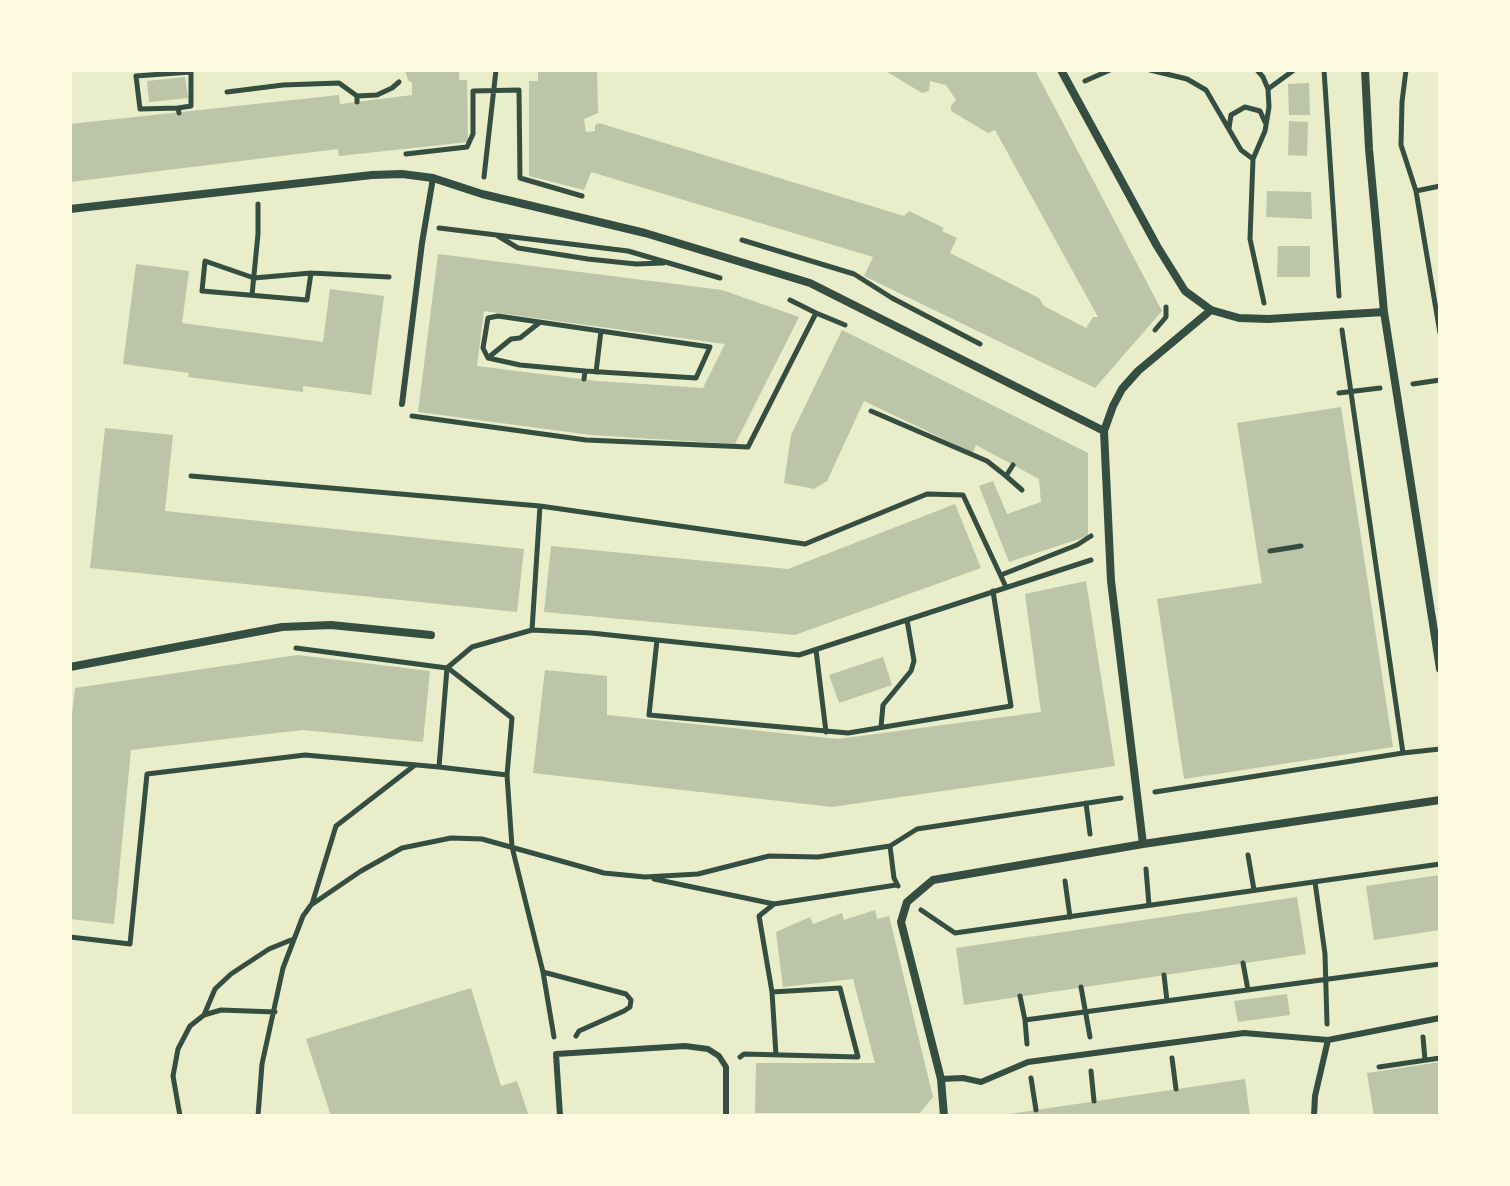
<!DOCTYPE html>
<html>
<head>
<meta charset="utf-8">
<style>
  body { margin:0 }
  #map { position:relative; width:1510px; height:1186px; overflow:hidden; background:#e9edc9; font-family:"Sofia Sans Condensed",sans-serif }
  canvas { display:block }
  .frame { position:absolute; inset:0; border:72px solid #fefae0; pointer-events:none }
</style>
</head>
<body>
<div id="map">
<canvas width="1510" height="1186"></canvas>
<div class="frame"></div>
</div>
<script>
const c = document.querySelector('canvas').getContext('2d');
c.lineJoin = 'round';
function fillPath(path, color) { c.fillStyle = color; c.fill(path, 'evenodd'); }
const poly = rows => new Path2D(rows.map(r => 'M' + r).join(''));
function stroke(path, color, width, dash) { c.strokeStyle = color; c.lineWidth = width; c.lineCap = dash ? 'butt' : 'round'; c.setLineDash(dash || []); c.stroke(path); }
const building = poly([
  [405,70,459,70,459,80,467,80,468,142,339,156,338,149,70,182,70,124,339,95,340,104,412,95,412,83,408,80],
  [538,70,597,70,598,113,584,119,586,132,595,131,595,125,599,123,904,216,909,211,944,228,942,231,957,238,950,253,1039,298,1044,306,1086,328,1093,317,1098,317,995,130,988,133,951,111,951,106,956,100,946,85,930,81,929,91,922,93,884,70,1035,70,1162,311,1095,388,864,276,873,257,591,172,584,190,529,176,529,81,538,81],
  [185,77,188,98,149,102,147,81],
  [1309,83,1310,115,1289,115,1288,84],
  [1289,121,1308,122,1307,156,1288,155],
  [1267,191,1311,192,1312,219,1266,217],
  [1278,246,1310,246,1310,277,1277,277],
  [438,254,722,290,799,317,735,444,591,435,418,412],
  [484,311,725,344,703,388,597,381,477,366],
  [136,264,189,271,182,323,249,332,323,342,330,289,384,296,371,395,303,386,303,392,188,377,189,373,123,364],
  [842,330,1088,453,1088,536,1009,562,979,486,993,481,1007,514,1041,502,1039,479,976,445,973,453,864,401,827,481,814,489,784,483,791,435],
  [1341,407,1393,747,1184,779,1157,599,1262,583,1237,423],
  [105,428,173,435,165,511,524,549,517,612,90,568],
  [955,504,981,568,795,635,544,612,551,546,788,569],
  [1086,581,1115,766,832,807,533,773,545,670,607,676,607,715,838,739,1041,712,1025,594],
  [297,655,430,671,423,742,303,730,131,750,114,924,70,919,70,732,75,688],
  [883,657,892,685,839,703,829,675],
  [1440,875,1440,930,1374,940,1366,886],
  [1297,897,1306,954,964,1005,956,948],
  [875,910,877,919,889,916,933,1097,920,1113,755,1113,756,1063,875,1063,853,979,783,987,776,932,810,917,813,924,842,913,844,920],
  [471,988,501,1086,517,1081,529,1116,331,1116,306,1039],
  [1287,994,1290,1015,1238,1022,1234,1001],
  [1440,1062,1440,1116,1374,1116,1367,1073],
  [1245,1079,1250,1116,1009,1116,1009,1114]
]);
const path = poly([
  [1150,70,1187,79,1206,90,1241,150,1253,159],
  [1257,70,1263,77,1268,89,1269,107,1265,131,1253,159,1250,239,1264,303],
  [1324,70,1339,296],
  [1406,70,1402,102,1401,145,1416,191,1440,333],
  [1085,81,1110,70],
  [1268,89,1294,70],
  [227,92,283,85,339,83,357,96],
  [357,102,357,96,377,95,392,88,399,82],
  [178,108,140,109,136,76,191,72,191,106,178,108,179,113],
  [1229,128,1231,115,1245,107,1260,111,1265,122],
  [406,154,467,147,473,134,473,91,519,90,520,178,582,196],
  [484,177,496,70],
  [1416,191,1440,186],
  [439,228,628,251,720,278],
  [498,236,518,248,588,259,636,264,663,263],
  [742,240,854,274,892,298,980,344],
  [311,273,254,278,205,261,202,291,307,300,311,273,389,277],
  [252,295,258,234,258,204],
  [816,313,845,325],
  [1155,330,1166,317,1166,307],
  [489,357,511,339,520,338,539,323],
  [596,372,601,331],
  [584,379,585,371,520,365,488,358,483,348,488,318,498,316,710,347,696,378,585,371],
  [1413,384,1440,380],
  [1339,393,1380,388],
  [871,411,987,461,1006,476],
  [412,416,586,440,748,447,816,313,790,300],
  [1013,465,1006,476,1022,490],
  [191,476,540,506,805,544,927,494,963,495,1006,587],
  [1270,551,1301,546],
  [1001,575,1077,545,1091,536],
  [532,630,540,506],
  [657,640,649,715,848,733,1011,706,993,591],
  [296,648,447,668,472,647,532,630,591,633,799,655,1091,560],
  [816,650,826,732],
  [447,668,439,767,507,775,512,847,543,972,554,1037],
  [448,668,512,718,507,775],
  [881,727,883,705,911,671,914,661,907,620],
  [1403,753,1440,749],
  [1155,792,1403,753,1342,330],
  [1086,803,1090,834],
  [890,846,917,829,1121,798],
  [1248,855,1254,890],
  [1146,869,1149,905],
  [654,879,774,904,896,885],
  [1065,881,1070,917],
  [1315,882,1325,954,1327,1024],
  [312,904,336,826,415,765],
  [921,910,955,933,1440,864],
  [70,937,130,944,147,774,305,755,439,767],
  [1243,963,1248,990],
  [543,972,626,994,631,1000,630,1007,624,1011,579,1031,576,1036],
  [1164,975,1167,1001],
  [1081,987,1090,1037],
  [772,992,776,1055],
  [1020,996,1025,1020],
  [204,1015,215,989,231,974,269,949,291,940],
  [1423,1037,1425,1060],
  [1027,1044,1025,1020,1440,964],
  [740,1057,744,1054,858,1057,840,988,772,992,759,916,774,904],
  [1172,1058,1176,1089],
  [1379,1067,1440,1058],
  [1091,1071,1094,1101],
  [1031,1078,1036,1110],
  [180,1116,173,1076,178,1049,190,1026,204,1015,221,1010,275,1012],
  [258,1116,262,1064,283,968,303,916,311,905,361,871,402,848,451,838,482,839,604,873,645,877,698,874,769,856,818,857,890,846,894,878,898,886]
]);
const service = poly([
  [402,404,422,243,433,178],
  [941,1079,963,1078,981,1082,1028,1062,1244,1033,1328,1040,1440,1018],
  [560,1116,556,1054,685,1046,708,1049,719,1056,726,1067,726,1116],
  [1314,1116,1315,1096,1328,1040]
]);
const minor = poly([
  [1061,70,1157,246,1185,291,1211,310],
  [1365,70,1369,149,1384,312,1440,669],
  [70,209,372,175,402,174,433,178,482,194,645,233,810,283,1104,431],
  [70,667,282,627,331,625,431,635],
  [1143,844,1111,581,1104,431,1113,406,1122,389,1138,371,1211,310,1239,318,1268,319,1384,312],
  [944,1116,941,1079,901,922,907,902,933,880,1143,844,1440,800]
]);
fillPath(building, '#bcc5a7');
stroke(path, '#344e41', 5);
stroke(service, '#344e41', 6);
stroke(minor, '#344e41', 8);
</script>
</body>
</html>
